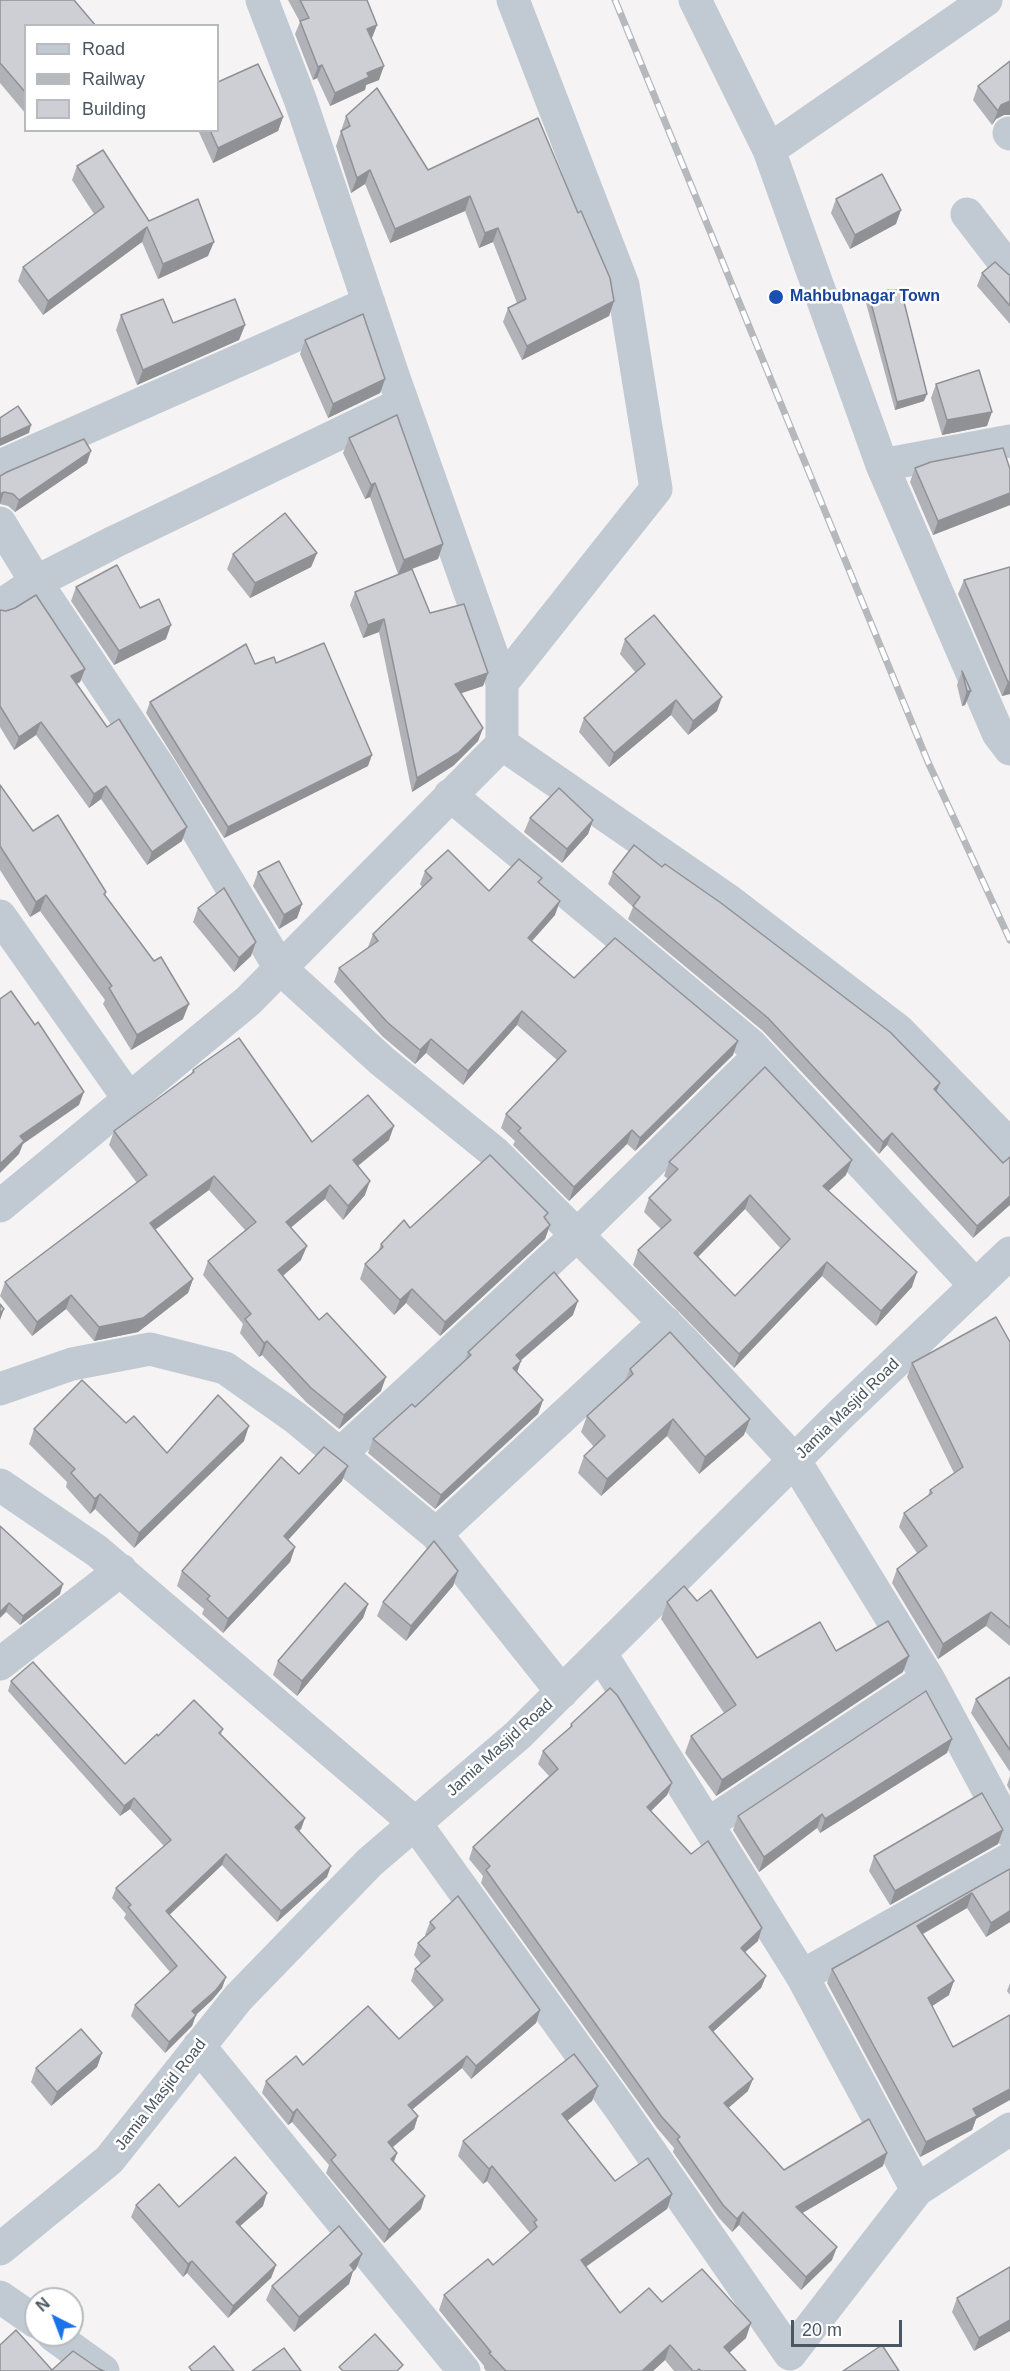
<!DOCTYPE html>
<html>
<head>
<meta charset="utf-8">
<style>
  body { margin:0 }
  #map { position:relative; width:1010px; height:2371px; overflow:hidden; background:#f5f3f3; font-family:Helvetica,sans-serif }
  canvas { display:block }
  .legend { position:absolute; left:24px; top:24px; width:195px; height:108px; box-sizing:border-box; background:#fff; border:2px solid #b7bbc0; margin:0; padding:8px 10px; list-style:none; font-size:18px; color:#4a5661 }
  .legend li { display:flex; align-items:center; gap:12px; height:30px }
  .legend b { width:30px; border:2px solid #b7bbc0 }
  .north { position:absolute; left:24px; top:2287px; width:60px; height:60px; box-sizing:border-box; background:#fff; border:2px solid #b7bbc0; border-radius:50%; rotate:318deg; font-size:16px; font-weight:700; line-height:24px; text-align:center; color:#4a5661 }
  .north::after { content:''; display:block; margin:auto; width:21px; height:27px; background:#1a73e8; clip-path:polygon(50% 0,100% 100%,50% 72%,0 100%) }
  .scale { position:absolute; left:791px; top:2320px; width:111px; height:27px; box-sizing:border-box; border:3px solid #4a5661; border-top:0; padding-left:8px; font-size:18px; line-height:21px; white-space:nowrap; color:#4a5661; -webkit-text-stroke:4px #fff; paint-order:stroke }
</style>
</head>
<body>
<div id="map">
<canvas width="1010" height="2371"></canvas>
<ul class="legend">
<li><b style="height:8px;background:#c1cad2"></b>Road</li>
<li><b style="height:8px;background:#b5b8bd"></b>Railway</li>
<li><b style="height:16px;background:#cdcfd5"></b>Building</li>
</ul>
<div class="north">N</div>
<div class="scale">20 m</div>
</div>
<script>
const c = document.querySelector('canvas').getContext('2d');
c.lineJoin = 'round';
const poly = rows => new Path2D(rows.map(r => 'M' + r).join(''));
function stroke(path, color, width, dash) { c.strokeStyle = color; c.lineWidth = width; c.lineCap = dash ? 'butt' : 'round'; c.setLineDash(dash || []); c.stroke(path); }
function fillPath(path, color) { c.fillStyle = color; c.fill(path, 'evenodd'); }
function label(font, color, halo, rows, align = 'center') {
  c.font = font + ' Helvetica,sans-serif'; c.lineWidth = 5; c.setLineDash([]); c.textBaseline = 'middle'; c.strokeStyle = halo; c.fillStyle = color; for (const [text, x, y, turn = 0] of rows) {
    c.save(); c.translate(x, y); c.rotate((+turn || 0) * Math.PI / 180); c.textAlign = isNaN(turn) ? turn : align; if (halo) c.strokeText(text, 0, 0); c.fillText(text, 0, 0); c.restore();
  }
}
const minor = poly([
  [695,0,769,150,882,465,998,733,1010,749],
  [1009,133,1010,134],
  [769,150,986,0],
  [967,214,1010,270],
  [882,465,1010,441],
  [0,466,369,303],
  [0,523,36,582,163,773,280,968,382,1061,494,1152,687,1345,795,1461,928,1678,1010,1831],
  [0,606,36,582,114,542,403,403],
  [502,683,656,489,623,285,513,0],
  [502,744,728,900,898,1030,998,1133,1010,1151],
  [450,795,751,1045,976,1286],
  [0,916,129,1099],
  [0,1206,248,1001,502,744,502,683,394,378,300,99,262,0],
  [0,1389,72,1364,150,1349,225,1368,296,1418,436,1534,562,1692],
  [340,1454,577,1235,760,1055],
  [0,1485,97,1551,415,1823,620,2108,790,2354,917,2190,802,1976,601,1654],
  [436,1534,665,1322],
  [0,1664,121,1570],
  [708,1824,928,1678],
  [802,1976,1010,1859],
  [199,2046,464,2371],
  [917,2190,1010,2129],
  [0,2249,109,2160,238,1998,370,1862,518,1735,842,1413,1010,1253],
  [0,2297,36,2322],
  [53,2335,103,2371]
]);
const rail = poly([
  [615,0,928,762,1010,940]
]);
const wall = poly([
  [0,0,26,26,26,114,0,83],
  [288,0,349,0,377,25,371,38,379,80,366,85,365,90,330,106,317,78,313,80,295,34,300,22],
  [1010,61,1010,115,1004,115,996,119,992,125,973,100,978,86],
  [346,116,428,170,538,118,614,301,609,316,522,360,503,322,508,308,517,303,493,242,479,248,465,211,390,243,365,184,351,193,336,146],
  [283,117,278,131,213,163,198,130,218,130],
  [77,166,149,221,208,256,158,279,142,242,43,315,18,281,23,267,94,214,72,180],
  [836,199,896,224,850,249,831,213],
  [982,273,1010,275,1010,324,977,286],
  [869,295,924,401,895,410,866,303],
  [121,315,173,323,245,325,239,340,137,385,116,330],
  [305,340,385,379,380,393,328,418,300,354],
  [936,384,987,426,942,435,931,398],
  [349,438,443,544,438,559,412,569,430,613,488,673,483,686,461,693,483,728,478,741,453,766,412,792,379,632,363,638,350,605,355,592,398,574,370,497,365,499,343,453],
  [87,463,15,512,8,506,0,504,0,476],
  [915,468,1010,469,1010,505,933,535,910,482],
  [317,553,311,567,250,598,227,569,233,554],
  [1010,567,1010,694,1002,696,958,594,964,580],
  [76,587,166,639,114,665,71,601],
  [0,610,85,669,80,682,77,684,182,841,147,865,101,799,89,808,36,735,14,750,0,727],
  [625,639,717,711,688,735,671,715,609,767,579,732,584,718,636,673,620,654],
  [276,663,368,766,224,838,146,713,150,702,255,664],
  [962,671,971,691,965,705,962,706,957,685],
  [0,785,33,831,106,892,105,896,183,1019,131,1050,103,1004,105,1000,40,911,30,917,0,870],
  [530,818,593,820,588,834,562,863,524,832],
  [425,871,489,891,540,883,555,915,532,941,574,978,733,1055,635,1151,627,1144,569,1201,513,1145,515,1141,501,1128,506,1114,557,1060,517,1025,463,1085,426,1053,415,1064,382,1036,334,982,339,968,368,947,373,934,422,887,420,884],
  [258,872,302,904,297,918,279,929,253,886],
  [613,872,940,1083,936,1092,1003,1163,973,1238,887,1145,879,1154,763,1031,628,919,633,907,608,884],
  [198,908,251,956,234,972,193,922],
  [193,1070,312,1142,389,1140,358,1166,365,1195,343,1220,325,1199,291,1227,301,1260,283,1276,319,1320,381,1391,339,1429,306,1402,262,1355,259,1357,240,1333,243,1324,203,1275,208,1261,245,1230,209,1190,155,1230,193,1279,188,1293,138,1332,94,1341,66,1309,32,1336,0,1296,5,1282,137,1183,109,1145,114,1131,191,1074],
  [669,1162,846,1175,828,1191,912,1287,876,1326,822,1276,734,1368,633,1265,638,1250,661,1229,644,1212,649,1198,668,1179,664,1176],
  [745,1209,781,1249,735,1296,698,1257],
  [546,1219,550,1225,545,1239,440,1336,406,1303,394,1315,360,1279,365,1264,378,1252,381,1244,410,1228],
  [573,1315,521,1360,517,1372,543,1400,538,1414,435,1509,368,1453,373,1439,415,1407,465,1360,468,1352],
  [1010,1342,1010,1646,986,1626,938,1659,892,1583,897,1569,917,1553,899,1527,904,1513,928,1496,930,1490,954,1473,907,1377,912,1363],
  [630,1369,744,1435,699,1474,667,1436,601,1496,578,1473,584,1456,594,1447,581,1432,587,1416,625,1381],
  [126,1423,167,1453,244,1441,134,1548,95,1509,90,1514,66,1487,67,1482,29,1444,34,1429],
  [299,1474,342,1481,288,1540,295,1547,290,1562,223,1633,202,1614,204,1609,177,1586,182,1571],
  [0,1526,60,1594,20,1625,6,1612],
  [458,1571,453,1586,406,1641,377,1616,383,1602],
  [697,1601,757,1658,903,1672,716,1796,685,1753,691,1736,724,1713,661,1619,667,1602],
  [368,1604,363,1618,297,1696,273,1675,278,1661],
  [1010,1677,1010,1772,971,1713,976,1699],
  [11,1681,125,1764,158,1736,223,1729,221,1734,305,1818,301,1829,299,1831,327,1877,277,1922,222,1865,169,1915,226,1977,222,1988,212,2000,196,2015,192,2026,165,2053,131,2016,135,2005,170,1972,124,1918,126,1914,112,1898,116,1888,164,1846,130,1809,120,1816,8,1691],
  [571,1724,672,1783,667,1795,651,1811,758,1941,745,1952,766,1976,761,1988,713,2032,748,2091,728,2108,784,2170,883,2166,802,2213,832,2260,801,2290,739,2225,732,2232,719,2218,673,2152,674,2148,657,2128,481,1883,483,1876,469,1859,473,1847,549,1776,538,1764,543,1751,569,1729],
  [947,1753,820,1833,817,1828,759,1872,733,1830,738,1816],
  [1010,1776,1010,1791,1007,1785],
  [1003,1830,998,1844,890,1905,869,1871,874,1856],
  [1010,1869,1010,1922,986,1937,967,1908,923,1934,949,1995,932,2006,976,2119,972,2130,920,2157,827,1983,832,1969],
  [430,1922,540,2010,536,2023,471,2079,462,2068,412,2110,418,2116,414,2129,392,2148,397,2153,394,2162,421,2209,384,2243,326,2173,329,2165,292,2122,288,2125,262,2093,266,2081,303,2065,399,2039,434,2007,411,1981,415,1969,421,1964,414,1955,418,1943,426,1936,425,1935],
  [1010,1983,1010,1995,1007,1991],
  [102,2053,97,2067,51,2106,31,2082,36,2068],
  [598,2086,592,2101,567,2121,615,2181,672,2194,667,2209,586,2267,620,2313,662,2302,746,2338,729,2353,746,2371,674,2371,665,2360,653,2371,486,2371,484,2368,484,2366,439,2310,444,2295,493,2265,530,2233,487,2181,483,2184,458,2156,463,2141],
  [136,2205,179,2207,263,2206,240,2226,276,2265,271,2278,228,2318,187,2273,183,2277,131,2217],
  [1010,2267,974,2351,952,2312,957,2298],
  [356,2269,353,2271,349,2284,294,2332,266,2300,272,2286]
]);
const shadedWall = poly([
  [377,25,372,38,363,42,367,29],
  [322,65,317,78,313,80,318,67],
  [384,66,379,80,366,85,365,90,330,106,335,93,367,73],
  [1009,101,1010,101,1010,115,1004,115,996,119,992,125,998,111,1001,105],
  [283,117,278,131,213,163,218,148],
  [370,170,365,184,351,193,357,178],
  [470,196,465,211,390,243,395,229],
  [901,210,896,224,850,249,855,235],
  [147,227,142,242,43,315,48,301],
  [498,228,493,242,479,248,485,233],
  [214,242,208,256,158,279,163,264],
  [614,301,609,316,522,360,527,346],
  [245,325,239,340,137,385,143,370],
  [385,379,380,393,328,418,333,404],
  [927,394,924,401,895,410,897,402],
  [992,412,987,426,942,435,947,420],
  [31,425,29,433,0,446,0,439],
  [91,451,87,463,15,512,19,500],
  [375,483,370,497,365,499,371,485],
  [4,492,0,504,0,494],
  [1010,493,1010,505,933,535,938,521],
  [443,544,438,559,398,574,404,560],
  [317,553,311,567,250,598,255,583],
  [384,619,379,632,363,638,368,625],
  [171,625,166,639,114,665,119,651],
  [85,669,80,682,66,689,71,676],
  [488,673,483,686,450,697,455,684],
  [1010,681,1010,694,1002,696,1008,682],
  [967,691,971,691,965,705,962,706],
  [722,697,717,711,688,735,693,721],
  [676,700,671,715,609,767,614,753],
  [41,722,36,735,14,750,19,737],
  [483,728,478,741,453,766,412,792,417,778],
  [372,755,368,766,224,838,228,827],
  [106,786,101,799,89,808,94,794],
  [593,820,588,834,562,863,567,849],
  [187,827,182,841,147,865,152,852],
  [46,895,40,911,30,917,36,902],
  [560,901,555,915,523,951,528,938],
  [302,904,297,918,279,929,284,915],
  [256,942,251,956,234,972,239,958],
  [189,1004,183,1019,131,1050,137,1035],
  [522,1011,517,1025,463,1085,468,1071],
  [431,1039,426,1053,415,1064,420,1050],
  [738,1041,733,1055,635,1151,640,1138],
  [940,1083,935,1095,934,1089],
  [84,1092,79,1105,23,1144,19,1154,0,1173,0,1164,20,1136],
  [394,1126,389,1140,348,1174,353,1160],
  [632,1130,627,1144,569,1201,574,1187],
  [892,1133,887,1145,879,1154,883,1142],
  [852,1160,846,1175,818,1201,823,1186],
  [214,1176,209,1190,145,1237,150,1223],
  [370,1181,365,1195,343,1220,348,1206],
  [330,1185,325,1199,281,1236,286,1222],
  [750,1195,745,1209,688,1267,694,1253],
  [1010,1196,1010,1205,973,1238,977,1226],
  [550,1225,545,1239,440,1336,445,1322],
  [307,1246,301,1260,273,1284,278,1270],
  [827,1262,822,1276,734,1368,739,1354],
  [917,1272,912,1287,876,1326,881,1311],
  [193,1279,188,1293,138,1332,94,1341,99,1327],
  [412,1289,406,1303,394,1315,400,1300],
  [71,1295,66,1309,32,1336,37,1322],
  [578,1301,573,1315,511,1369,516,1355],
  [4,1309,0,1320,0,1313],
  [267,1341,262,1355,259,1357,264,1343],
  [521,1361,516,1375,513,1368],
  [386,1377,381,1391,339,1429,344,1415],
  [543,1400,538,1414,435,1509,441,1495],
  [673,1419,667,1436,601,1496,607,1479],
  [750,1419,744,1435,699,1474,705,1457],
  [249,1426,244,1441,134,1548,139,1533],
  [348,1466,342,1481,278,1551,284,1536],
  [100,1494,95,1509,90,1514,95,1499],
  [295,1547,290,1562,223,1633,228,1619],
  [458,1571,453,1586,406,1641,411,1626],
  [63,1584,60,1594,20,1625,23,1616],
  [9,1603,6,1612,0,1618,0,1612],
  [368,1604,363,1618,297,1696,302,1681],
  [991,1612,986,1626,938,1659,943,1644],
  [909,1656,903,1672,716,1796,722,1780],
  [952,1739,947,1753,820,1833,825,1819],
  [672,1783,667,1795,642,1820,647,1807],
  [134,1798,130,1809,120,1816,124,1806],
  [822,1814,817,1828,759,1872,764,1857],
  [305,1818,301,1829,292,1838,295,1827],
  [1003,1830,998,1844,890,1905,895,1891],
  [226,1854,222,1865,162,1922,166,1911],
  [331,1866,327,1877,277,1922,281,1911],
  [972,1893,967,1908,912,1940,917,1926],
  [1010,1911,1010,1922,986,1937,991,1923],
  [762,1928,758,1941,736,1960,741,1948],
  [766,1976,761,1988,704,2040,709,2027],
  [226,1977,222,1988,212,2000,188,2022,192,2011],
  [954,1981,949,1995,923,2012,928,1998],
  [540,2010,536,2023,471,2079,476,2066],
  [196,2015,192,2026,165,2053,169,2042],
  [102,2053,97,2067,51,2106,57,2092],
  [467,2056,462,2068,403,2117,408,2105],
  [753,2079,748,2091,719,2116,724,2103],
  [598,2086,592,2101,557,2129,562,2114],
  [1010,2089,1010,2100,976,2119,972,2130,920,2157,926,2142,973,2109],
  [297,2109,292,2122,288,2125,293,2113],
  [418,2116,414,2129,383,2155,388,2142],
  [397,2153,392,2166,391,2159],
  [887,2153,883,2166,792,2219,796,2207],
  [492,2166,487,2181,483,2184,489,2169],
  [267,2193,263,2206,231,2234,236,2222],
  [672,2194,667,2209,575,2274,581,2260],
  [425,2196,421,2209,384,2243,389,2230],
  [743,2212,739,2225,732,2232,737,2219],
  [837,2247,832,2260,801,2290,806,2277],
  [362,2254,356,2269,353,2271,349,2284,294,2332,299,2317,350,2265],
  [192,2261,187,2273,183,2277,188,2264],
  [276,2265,271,2278,228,2318,233,2306],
  [1010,2320,1010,2331,974,2351,979,2338],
  [751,2323,746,2338,719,2362,724,2347],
  [670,2345,665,2360,653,2371,642,2371]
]);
const building = poly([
  [0,0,74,0,96,26,26,26,26,93,1,64,0,64,0,0],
  [300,0,367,0,377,25,367,29,384,66,367,73,369,77,335,93,322,65,318,67,300,21,309,18,300,0],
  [1010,61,1010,101,1001,105,998,111,978,86,1010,61],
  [258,64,283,117,218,148,210,130,218,130,218,82,258,64],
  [377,88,428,170,538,118,578,213,581,211,610,278,614,301,527,346,508,308,526,299,498,228,485,233,470,196,395,229,370,170,357,178,341,131,350,126,346,116,377,88],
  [103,150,149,221,198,199,214,242,163,264,147,227,48,301,23,267,104,207,77,166,103,150],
  [882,174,901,210,855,235,836,199,882,174],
  [995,262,1008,274,1010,275,1010,306,982,273,995,262],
  [889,290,901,290,927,394,897,402,869,295,889,290],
  [163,299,173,323,235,299,245,325,143,370,121,315,163,299],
  [363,314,385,379,333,404,305,340,363,314],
  [979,370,992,412,947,420,936,384,979,370],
  [18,406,31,425,0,439,0,418,18,406],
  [397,415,443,544,404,560,375,483,371,485,349,438,397,415],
  [84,439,91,451,19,500,13,494,4,492,0,494,0,476,7,472,84,439],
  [1003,448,1010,469,1010,493,938,521,915,468,931,462,1003,448],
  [285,513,317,553,255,583,233,554,285,513],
  [117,565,140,608,159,599,171,625,119,651,76,587,117,565],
  [1010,567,1010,681,1008,682,964,580,1010,567],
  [412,569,430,613,464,604,488,673,455,684,483,728,458,753,417,778,384,619,368,625,355,592,412,569],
  [36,595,85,669,71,676,107,727,119,719,187,827,152,852,106,786,94,794,41,722,19,737,0,706,0,610,6,611,15,608,36,595],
  [654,615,722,697,693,721,676,700,614,753,584,718,645,664,625,639,654,615],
  [324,643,372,755,228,827,150,702,246,644,255,664,274,657,276,663,324,643],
  [962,671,971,691,967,691,962,671],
  [0,785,33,831,58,815,106,892,104,894,154,961,161,957,189,1004,137,1035,109,988,112,986,46,895,36,902,0,846,0,785],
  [559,788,593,820,567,849,530,818,559,788],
  [634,845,662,867,665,864,721,903,890,1032,940,1083,934,1089,1003,1163,1010,1157,1010,1196,977,1226,892,1133,883,1142,768,1018,633,906,640,897,613,872,634,845],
  [448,850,489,891,519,859,542,878,538,882,560,901,528,938,574,978,615,938,738,1041,640,1138,632,1130,574,1187,518,1131,521,1128,506,1114,566,1051,522,1011,468,1071,431,1039,420,1050,387,1022,339,968,378,941,373,934,432,878,425,871,448,850],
  [279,861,302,904,284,915,258,872,279,861],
  [224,888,256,942,239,958,198,908,224,888],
  [11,991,35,1025,38,1022,84,1092,20,1136,24,1141,0,1164,0,999,11,991],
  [239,1038,312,1142,368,1095,394,1126,353,1160,370,1181,348,1206,330,1185,286,1222,307,1246,278,1270,319,1320,327,1313,386,1377,344,1415,311,1388,267,1341,264,1343,245,1319,251,1314,208,1261,256,1222,214,1176,150,1223,193,1279,143,1318,99,1327,71,1295,37,1322,5,1282,147,1175,114,1131,194,1072,193,1070,239,1038],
  [765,1067,852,1160,823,1186,917,1272,881,1311,827,1262,739,1354,638,1250,671,1220,649,1198,678,1169,669,1162,765,1067],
  [750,1195,790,1239,735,1296,694,1253,750,1195],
  [490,1155,548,1213,544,1217,550,1225,445,1322,412,1289,400,1300,365,1264,383,1247,381,1244,404,1220,410,1228,490,1155],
  [554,1272,578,1301,516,1355,521,1361,513,1368,543,1400,441,1495,373,1439,412,1404,415,1407,471,1355,468,1352,554,1272],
  [0,1304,4,1309,0,1313,0,1304],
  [996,1317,1010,1342,1010,1628,991,1612,943,1644,897,1569,927,1546,904,1513,932,1493,930,1490,963,1467,912,1363,996,1317],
  [670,1332,750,1419,705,1457,673,1419,607,1479,584,1456,605,1436,587,1416,633,1374,630,1369,670,1332],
  [82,1380,126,1423,134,1416,167,1453,218,1395,249,1426,139,1533,100,1494,95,1499,71,1473,75,1469,34,1429,82,1380],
  [324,1447,348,1466,284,1536,295,1547,228,1619,207,1599,210,1596,182,1571,281,1457,299,1474,324,1447],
  [0,1526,63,1584,23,1616,9,1603,0,1612,0,1526],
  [434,1541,458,1571,411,1626,383,1602,434,1541],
  [345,1583,368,1604,302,1681,278,1661,345,1583],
  [684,1586,697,1601,711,1590,757,1658,820,1622,836,1651,888,1621,909,1656,722,1780,691,1736,736,1705,667,1602,684,1586],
  [33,1662,125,1764,157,1734,158,1736,194,1700,223,1729,219,1733,305,1818,295,1827,331,1866,281,1911,226,1854,166,1911,226,1977,216,1990,192,2011,196,2015,169,2042,135,2005,177,1966,128,1907,131,1905,116,1888,171,1840,134,1798,124,1806,11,1681,33,1662],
  [1010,1677,1010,1750,976,1699,1010,1677],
  [610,1688,617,1695,672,1783,647,1807,691,1854,708,1841,762,1928,741,1948,766,1976,709,2027,753,2079,724,2103,784,2170,869,2119,887,2153,796,2207,837,2247,806,2277,743,2212,737,2219,723,2205,677,2139,680,2137,661,2116,486,1870,490,1866,473,1847,558,1769,543,1751,572,1726,571,1724,610,1688],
  [926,1691,952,1739,825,1819,822,1814,764,1857,738,1816,926,1691],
  [982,1793,1003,1830,895,1891,874,1856,982,1793],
  [1010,1869,1010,1911,991,1923,972,1893,917,1926,954,1981,928,1998,953,2047,1010,2015,1010,2089,973,2109,977,2116,926,2142,832,1969,1010,1869],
  [458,1896,540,2010,476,2066,467,2056,408,2105,418,2116,388,2142,397,2153,391,2159,425,2196,389,2230,331,2160,336,2155,297,2109,293,2113,266,2081,296,2056,303,2065,368,2006,399,2039,443,2000,415,1969,430,1956,418,1943,435,1928,430,1922,458,1896],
  [81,2029,102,2053,57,2092,36,2068,81,2029],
  [574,2054,598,2086,562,2114,615,2181,648,2158,672,2194,581,2260,620,2313,649,2288,662,2302,702,2269,751,2323,724,2347,746,2371,701,2371,699,2369,697,2371,693,2371,670,2345,642,2371,506,2371,489,2353,491,2352,444,2295,488,2259,493,2265,537,2227,534,2222,537,2220,492,2166,489,2169,463,2141,574,2054],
  [235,2157,267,2193,236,2222,276,2265,233,2306,192,2261,188,2264,136,2205,159,2184,179,2207,235,2157],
  [339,2226,362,2254,350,2265,354,2270,299,2317,272,2286,339,2226],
  [1010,2267,1010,2320,979,2338,957,2298,1010,2267],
  [16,2330,52,2370,73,2351,99,2369,104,2371,0,2371,0,2345,16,2330],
  [375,2334,403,2365,397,2371,343,2371,339,2367,375,2334],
  [882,2345,899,2371,843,2371,882,2345],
  [214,2346,234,2371,192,2371,189,2367,214,2346],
  [284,2348,301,2371,252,2371,284,2348]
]);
const markers = [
  [776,297,8,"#1a4fb4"]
];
const transitNames = [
  ["Mahbubnagar Town",790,297]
];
const streetNames = [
  ["Jamia Masjid Road",848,1409,-44],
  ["Jamia Masjid Road",500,1748,-42],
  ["Jamia Masjid Road",161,2095,-52]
];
stroke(minor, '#c1cad2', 33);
stroke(rail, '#b5b8bd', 7);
stroke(rail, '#fff', 4.5, [14]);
fillPath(wall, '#b0b2b7');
fillPath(shadedWall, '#909195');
fillPath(building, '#cdcfd5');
stroke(building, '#909195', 1.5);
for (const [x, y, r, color] of markers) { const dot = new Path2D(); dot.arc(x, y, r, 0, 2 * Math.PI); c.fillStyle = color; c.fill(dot); stroke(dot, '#fff', 2); }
label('bold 16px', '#164399', '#fff', transitNames, 'left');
label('16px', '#4a5661', '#fff', streetNames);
</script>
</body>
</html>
